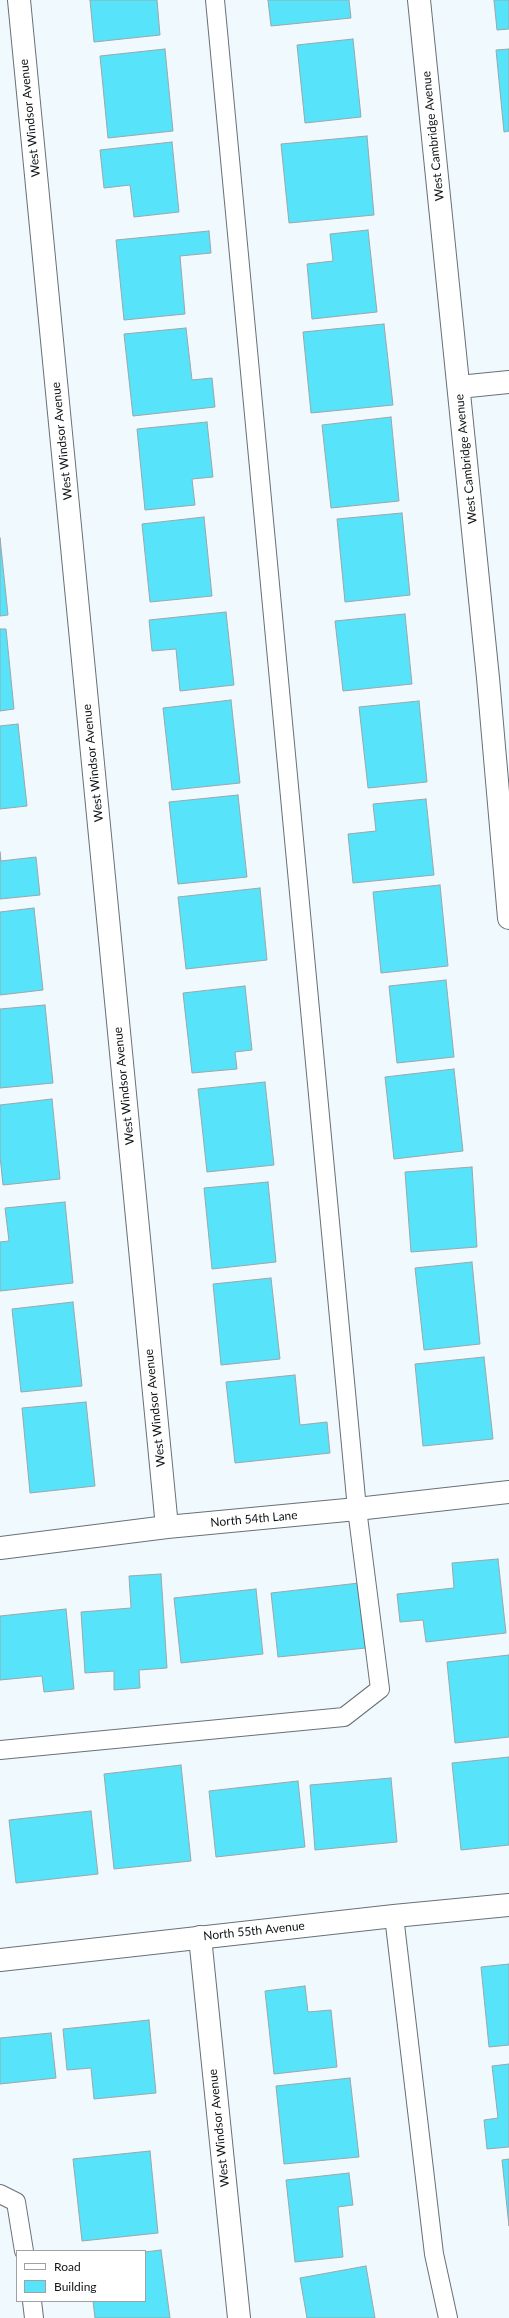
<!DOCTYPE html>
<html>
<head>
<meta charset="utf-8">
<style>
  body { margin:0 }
  #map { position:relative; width:509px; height:2318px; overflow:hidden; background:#f0f9fe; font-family:Lato,sans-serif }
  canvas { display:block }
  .legend { position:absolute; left:16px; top:2250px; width:130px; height:52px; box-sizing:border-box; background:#fff; border:1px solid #a0a1a2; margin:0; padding:5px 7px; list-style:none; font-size:12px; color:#111517 }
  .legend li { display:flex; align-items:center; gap:8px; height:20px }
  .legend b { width:20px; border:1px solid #a0a1a2 }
</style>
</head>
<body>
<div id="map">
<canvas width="509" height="2318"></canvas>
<ul class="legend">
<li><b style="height:5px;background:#fff"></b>Road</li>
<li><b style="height:11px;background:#57e3f9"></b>Building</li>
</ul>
</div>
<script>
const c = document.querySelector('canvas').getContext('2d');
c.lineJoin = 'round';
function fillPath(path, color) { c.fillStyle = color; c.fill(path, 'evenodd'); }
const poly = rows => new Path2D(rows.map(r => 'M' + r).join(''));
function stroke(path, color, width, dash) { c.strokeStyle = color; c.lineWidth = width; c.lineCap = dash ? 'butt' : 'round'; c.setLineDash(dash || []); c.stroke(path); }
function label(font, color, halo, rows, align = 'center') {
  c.font = font + ' Lato,sans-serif'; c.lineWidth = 3.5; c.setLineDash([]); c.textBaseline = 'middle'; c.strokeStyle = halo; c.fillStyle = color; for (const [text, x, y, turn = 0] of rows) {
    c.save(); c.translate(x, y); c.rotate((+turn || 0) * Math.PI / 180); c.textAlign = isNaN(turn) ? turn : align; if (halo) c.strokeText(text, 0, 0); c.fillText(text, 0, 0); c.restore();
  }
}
const building = poly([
  [90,0,157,0,160,35,94,42,90,0],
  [268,0,349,0,351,18,271,26,268,0],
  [494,0,509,0,509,29,497,30,494,0],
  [353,39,361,117,305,123,297,45,353,39],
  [165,49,173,131,108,138,100,56,165,49],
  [509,49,509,131,504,132,496,50,509,49],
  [367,136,374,215,289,223,281,144,367,136],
  [172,142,179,212,134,217,130,185,104,188,100,150,172,142],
  [368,230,377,312,312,319,307,264,333,261,330,234,368,230],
  [209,231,211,253,180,256,185,314,124,320,116,240,209,231],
  [384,324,393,405,311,413,303,332,384,324],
  [186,328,192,380,212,378,215,407,133,416,124,334,186,328],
  [391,417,399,501,331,508,322,425,391,417],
  [207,422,213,477,192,479,195,505,145,510,137,429,207,422],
  [402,513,410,595,345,602,337,519,402,513],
  [204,517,212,596,150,602,142,524,204,517],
  [0,538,8,615,0,616,0,538],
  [226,612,234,685,180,691,176,649,152,651,149,620,226,612],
  [405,614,412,684,343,691,335,621,405,614],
  [0,629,6,629,14,709,0,711,0,629],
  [231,700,240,783,172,790,163,708,231,700],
  [419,701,427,782,368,788,359,707,419,701],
  [18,724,27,806,0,809,0,726,18,724],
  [238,795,247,877,178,884,169,802,238,795],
  [426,799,434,875,353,883,348,834,376,831,373,804,426,799],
  [0,852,1,861,36,857,40,895,0,899,0,852],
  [440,885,448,966,381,973,373,892,440,885],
  [260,888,267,960,186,969,178,897,260,888],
  [34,908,43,990,0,995,0,912,34,908],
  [446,980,454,1057,397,1063,389,986,446,980],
  [245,986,252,1050,235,1052,237,1069,192,1073,183,993,245,986],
  [45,1005,53,1083,0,1088,0,1009,45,1005],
  [454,1069,463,1151,394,1159,385,1077,454,1069],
  [265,1082,274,1165,207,1172,198,1089,265,1082],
  [52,1099,60,1179,3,1185,0,1156,0,1105,52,1099],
  [472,1167,477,1247,411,1252,405,1172,472,1167],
  [268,1182,276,1262,212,1269,204,1188,268,1182],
  [65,1202,73,1283,0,1291,0,1242,9,1241,5,1208,65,1202],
  [472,1262,480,1344,424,1350,415,1268,472,1262],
  [271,1278,280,1359,221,1365,213,1284,271,1278],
  [73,1302,82,1386,21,1392,12,1309,73,1302],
  [484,1357,493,1439,423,1446,415,1364,484,1357],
  [295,1375,300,1425,327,1422,330,1453,235,1463,226,1382,295,1375],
  [86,1402,95,1486,30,1493,22,1408,86,1402],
  [498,1559,506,1633,426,1642,423,1620,400,1622,397,1594,454,1588,452,1563,498,1559],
  [161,1574,167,1668,139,1670,140,1688,114,1690,114,1671,85,1673,81,1612,131,1608,129,1576,161,1574],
  [359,1583,366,1648,278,1657,271,1593,359,1583],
  [256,1589,263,1654,181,1663,174,1598,256,1589],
  [66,1609,74,1689,44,1692,42,1676,0,1680,0,1616,66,1609],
  [509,1655,509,1737,455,1743,447,1662,509,1655],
  [509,1757,509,1845,461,1850,452,1763,509,1757],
  [181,1765,191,1861,114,1869,104,1774,181,1765],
  [391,1778,397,1842,315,1850,310,1785,391,1778],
  [298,1781,305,1847,216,1857,209,1791,298,1781],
  [91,1811,98,1874,16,1883,9,1820,91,1811],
  [509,1964,509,2045,489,2047,481,1967,509,1964],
  [305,1986,308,2012,331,2010,337,2067,274,2074,265,1991,305,1986],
  [149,2020,156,2093,94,2099,91,2068,67,2070,63,2029,149,2020],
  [51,2033,56,2078,0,2084,0,2038,51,2033],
  [509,2064,509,2147,487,2149,484,2120,498,2118,492,2066,509,2064],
  [350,2078,359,2157,284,2164,276,2086,350,2078],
  [150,2151,158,2233,82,2241,73,2159,150,2151],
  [509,2159,509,2226,502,2160,509,2159],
  [349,2173,353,2205,338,2207,343,2257,295,2262,286,2180,349,2173],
  [161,2250,170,2318,95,2318,93,2301,145,2301,145,2252,161,2250],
  [366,2266,375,2318,307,2318,300,2278,366,2266]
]);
const service = poly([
  [0,1750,344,1717,380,1689,357,1509,215,0],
  [394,1916,434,2254,448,2318],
  [0,2194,16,2202,24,2251],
  [32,2301,34,2318]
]);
const minor = poly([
  [19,0,167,1527],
  [419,0,488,678,509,918],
  [459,387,509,382],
  [0,1548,167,1527,357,1509,509,1492],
  [200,1937,239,2318]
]);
const tertiary = poly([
  [0,1960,394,1916,509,1905]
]);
const streetNames = [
  ["West Windsor Avenue",30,118,-96],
  ["West Cambridge Avenue",433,136,-96],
  ["West Windsor Avenue",62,441,-96],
  ["West Cambridge Avenue",466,459,-96],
  ["West Windsor Avenue",93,763,-96],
  ["West Windsor Avenue",124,1086,-96],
  ["West Windsor Avenue",155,1408,-96],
  ["North 54th Lane",254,1519,-5],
  ["North 55th Avenue",254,1931,-6],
  ["West Windsor Avenue",219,2128,-96]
];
fillPath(building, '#57e3f9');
stroke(building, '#9ba7a9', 1);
stroke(service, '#687176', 20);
stroke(minor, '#687176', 24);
stroke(tertiary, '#687176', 24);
stroke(service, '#fff', 18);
stroke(minor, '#fff', 22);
stroke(tertiary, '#fff', 22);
label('12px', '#111517', '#fff', streetNames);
</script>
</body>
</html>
